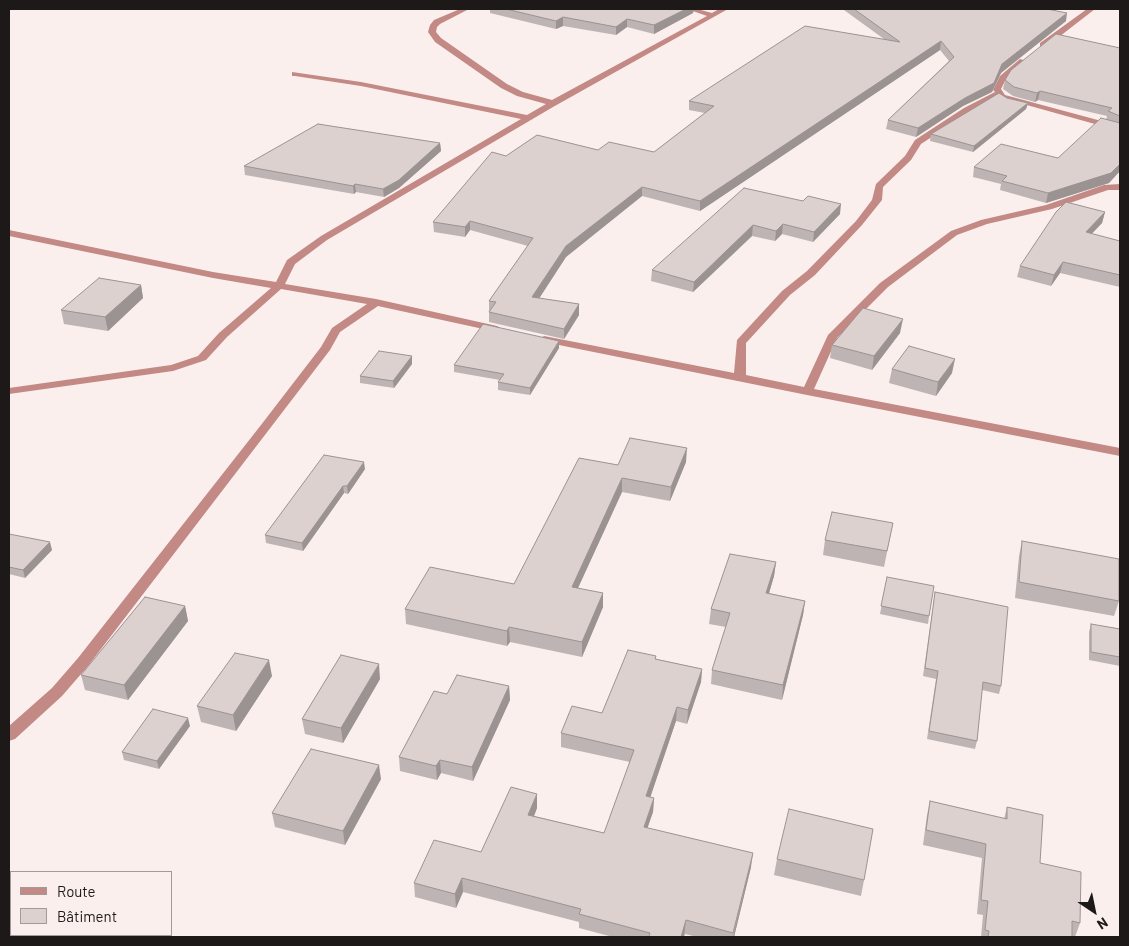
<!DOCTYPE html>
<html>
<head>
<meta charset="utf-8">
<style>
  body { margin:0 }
  #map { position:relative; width:1129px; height:946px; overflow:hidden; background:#fbefee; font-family:Barlow,sans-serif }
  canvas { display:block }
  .frame { position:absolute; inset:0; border:10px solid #1d1919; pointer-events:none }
  .legend { position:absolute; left:10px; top:871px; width:162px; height:65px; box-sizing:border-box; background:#fbefee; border:1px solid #a29999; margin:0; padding:6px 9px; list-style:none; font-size:15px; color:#1d1919 }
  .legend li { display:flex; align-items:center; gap:10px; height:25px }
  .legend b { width:25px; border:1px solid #a29999 }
  .north { position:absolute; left:1069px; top:886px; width:50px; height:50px; -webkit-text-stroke:4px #fbefee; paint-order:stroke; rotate:146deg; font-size:14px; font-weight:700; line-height:20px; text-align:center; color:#1d1919 }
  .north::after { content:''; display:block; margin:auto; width:18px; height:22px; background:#1d1919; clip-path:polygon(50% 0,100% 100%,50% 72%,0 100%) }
</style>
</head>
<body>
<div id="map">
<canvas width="1129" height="946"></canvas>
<div class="frame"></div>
<ul class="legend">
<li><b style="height:6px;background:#c38984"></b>Route</li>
<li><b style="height:14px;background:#ddd1d0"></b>Bâtiment</li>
</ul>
<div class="north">N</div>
</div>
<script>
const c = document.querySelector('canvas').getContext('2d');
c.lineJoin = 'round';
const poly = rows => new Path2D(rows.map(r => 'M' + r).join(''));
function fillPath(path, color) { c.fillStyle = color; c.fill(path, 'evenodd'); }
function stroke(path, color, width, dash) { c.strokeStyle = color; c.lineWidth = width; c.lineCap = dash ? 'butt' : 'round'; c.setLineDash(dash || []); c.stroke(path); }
const minor = poly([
  [460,9,469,9,440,24,437,27,436,32,441,38,507,84,523,92,552,100,707,16,687,9,697,9,712,13,719,9,728,9,553,107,327,240,295,264,285,284,376,299,497,326,502,329,497,332,378,306,340,332,330,350,88,666,62,696,15,739,9,741,9,726,52,688,78,658,261,425,321,347,332,328,367,304,281,289,227,337,206,360,173,371,9,394,9,388,171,365,198,356,219,333,271,288,213,278,9,236,9,230,213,272,276,282,287,260,321,236,521,119,361,86,295,76,292,76,292,72,361,82,527,115,546,104,517,96,501,88,435,42,428,32,430,25,434,20,460,9],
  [1087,9,1095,9,1046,47,1040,47,1040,43,1087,9],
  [1020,59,1027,61,1006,79,1001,89,1005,95,1120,126,1120,131,998,97,970,112,921,144,911,160,883,187,882,200,862,225,815,275,790,295,746,343,746,375,804,387,828,335,880,283,951,231,981,220,1046,205,1104,185,1120,184,1120,190,1108,190,1052,209,987,224,957,235,888,287,837,338,814,389,1120,448,1120,456,807,395,544,342,539,339,544,336,734,373,737,340,782,291,807,271,856,221,872,200,876,184,905,156,915,140,964,108,995,92,993,90,1000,76,1020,59]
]);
const wall = poly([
  [490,9,694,9,693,13,654,34,627,27,616,35,563,26,556,29,490,13],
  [844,9,1047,9,1066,21,1001,73,992,92,963,106,916,137,886,129,888,120,949,61,940,50,700,211,642,196,566,257,539,298,579,304,579,315,564,339,489,322,489,301,528,246,470,230,465,237,434,232,433,222,506,156,598,150,654,152,705,113,689,110,689,101,884,39,844,10],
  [1120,48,1120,171,1109,183,1046,203,1000,190,1001,184,973,177,974,167,1058,158,1106,120,1107,116,1038,100,1035,102,1013,96,1003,89,1005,80],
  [1007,98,1028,103,1026,109,973,152,930,141,931,134],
  [440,143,441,151,399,188,384,197,356,192,354,194,245,175,244,166],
  [803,201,840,214,813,242,782,234,775,241,752,236,693,292,651,281,652,270],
  [1105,212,1102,223,1091,234,1120,241,1120,287,1060,273,1051,286,1017,277,1020,266],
  [141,285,143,298,108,331,64,324,61,310],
  [900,333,872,370,830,358,832,345],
  [559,348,530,395,498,390,498,382,500,380,454,372,454,365],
  [412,356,412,364,394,388,360,383,360,376],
  [892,369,952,373,936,396,889,383],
  [686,462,670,501,622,492,578,588,603,607,582,657,510,642,507,646,406,624,405,609,514,584,618,465],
  [365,469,348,494,344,493,303,551,266,543,265,535],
  [893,523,884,567,823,555,825,540],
  [9,534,52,550,25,578,9,574],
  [1022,541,1119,601,1114,616,1015,598,1019,556],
  [776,562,774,576,769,593,805,601,803,615,782,700,711,684,712,670,726,627,709,624,711,609],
  [887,577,929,616,928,624,880,614],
  [935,592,1001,686,999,694,982,690,977,741,975,749,927,739,936,679,923,676],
  [185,606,188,621,128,700,85,690,81,675],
  [1091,624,1120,629,1120,666,1089,660,1089,632],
  [656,659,702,669,701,682,687,724,676,721,650,797,654,798,653,812,647,828,751,867,734,937,697,937,685,934,684,937,613,937,579,928,579,922,463,892,456,908,415,897,414,883,481,852,537,794,537,808,534,816,604,833,630,762,561,747,561,733,602,713],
  [272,676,236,731,201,722,197,706],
  [380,679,343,743,305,734,302,719],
  [509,686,510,700,473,781,441,773,437,780,400,771,399,757,447,694],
  [190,726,159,769,124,760,122,752],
  [381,779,345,845,275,827,272,813],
  [930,801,1004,819,1007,807,1040,863,1080,923,1075,937,981,937,983,915,977,914,982,858,923,845,927,815],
  [777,859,864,880,861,896,774,875]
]);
const shadedWall = poly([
  [686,9,694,9,693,13,654,34,654,25],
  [1067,13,1066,21,1001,73,992,92,963,106,916,137,918,128,1002,64],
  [563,17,563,26,556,29,556,21],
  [627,19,627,27,616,35,616,27],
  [941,41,940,50,700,211,700,201],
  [1040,91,1038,100,1035,102,1037,93],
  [1028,103,1026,109,973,152,974,146],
  [440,143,441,151,399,188,384,197,383,189],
  [1120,164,1120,171,1109,183,1046,203,1048,193],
  [355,184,356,192,354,194,353,186],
  [642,187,642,196,566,257,533,308,532,297,566,246],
  [841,204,840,214,813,242,814,232],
  [1105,212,1102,223,1083,243,1086,232],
  [470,221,470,230,465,237,465,227],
  [783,224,782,234,775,241,776,231],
  [753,225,752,236,693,292,694,282],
  [1063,262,1060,273,1051,286,1054,275],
  [141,285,143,298,108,331,105,317],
  [579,304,579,315,564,339,564,329],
  [903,319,900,333,872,370,874,356],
  [559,341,559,348,530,395,530,388],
  [412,356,412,364,394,388,393,381],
  [955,359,952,373,936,396,938,382],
  [687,448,686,462,670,501,671,487],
  [364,462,365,469,348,494,347,486],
  [622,478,622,492,572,601,572,587],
  [343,486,344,493,303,551,302,543],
  [50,542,52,550,25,578,23,570],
  [776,562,774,576,765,607,766,593],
  [603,593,603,607,582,657,582,642],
  [805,601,803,615,782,700,783,685],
  [185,606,188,621,128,700,124,685],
  [509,627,510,642,507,646,507,631],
  [269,660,272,676,236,731,233,715],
  [379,664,380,679,343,743,341,728],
  [702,669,701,682,687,724,688,710],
  [509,686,510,700,473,781,472,767],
  [677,707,676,721,646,810,646,796],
  [188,718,190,726,159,769,157,761],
  [440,760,441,773,437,780,436,766],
  [379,765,381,779,345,845,343,831],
  [537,794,537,808,529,829,528,815],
  [654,798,653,812,643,841,644,827],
  [753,853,751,867,734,937,733,937],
  [462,878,463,892,456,908,455,894],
  [686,920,684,937,681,937]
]);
const building = poly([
  [506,9,686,9,654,25,627,19,616,27,563,17,556,21,506,9],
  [854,9,1047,9,1067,13,1002,64,994,83,965,98,918,128,888,120,954,57,941,41,700,201,642,187,566,246,532,297,579,304,564,329,489,312,496,302,489,301,533,238,470,221,465,227,433,222,492,152,506,156,537,135,598,150,609,142,654,152,714,106,689,101,805,26,900,42,854,9],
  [1056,34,1120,48,1120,116,1108,111,1112,108,1040,91,1037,93,1014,87,1005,80,1011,70,1056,34],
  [999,93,1007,98,1028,103,974,146,931,134,999,93],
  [1101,118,1120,123,1120,164,1111,173,1048,193,1002,181,1007,176,974,167,1001,144,1058,158,1101,118],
  [318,124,440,143,399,180,383,189,355,184,353,186,244,166,318,124],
  [744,188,803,201,808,196,841,204,814,232,783,224,776,231,753,225,694,282,652,270,744,188],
  [1066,202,1105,212,1086,232,1120,241,1120,275,1063,262,1054,275,1020,266,1056,212,1066,202],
  [99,278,141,285,105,317,61,310,99,278],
  [863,308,903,319,874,356,832,345,863,308],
  [483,324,559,341,530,388,498,382,504,374,454,365,483,324],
  [909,346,955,359,938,382,892,369,909,346],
  [379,351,412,356,393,381,360,376,379,351],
  [630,438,687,448,671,487,622,478,572,587,603,593,582,642,509,627,507,631,405,609,430,567,514,584,579,458,618,465,630,438],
  [324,455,364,462,347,486,343,486,302,543,265,535,324,455],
  [832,512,893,523,887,551,825,540,832,512],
  [9,534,50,542,23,570,9,567,9,534],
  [1022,541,1119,559,1119,601,1019,582,1022,541],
  [730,554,776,562,766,593,805,601,783,685,712,670,730,613,711,609,730,554],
  [887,577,934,586,929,616,881,606,887,577],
  [935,592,1008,607,1001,686,983,682,977,741,929,731,938,671,925,668,935,592],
  [145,597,185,606,124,685,81,675,145,597],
  [1091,624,1120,629,1120,657,1091,652,1091,624],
  [628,650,656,656,655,659,702,669,688,710,677,707,646,796,654,798,644,827,753,853,733,933,686,920,681,937,649,937,650,933,579,914,581,909,462,878,455,894,414,883,434,840,481,852,511,787,537,794,528,815,604,833,634,750,561,733,572,706,602,713,628,650],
  [235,653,269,660,233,715,197,706,235,653],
  [341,655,379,664,341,728,302,719,341,655],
  [457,675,509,686,472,767,440,760,436,766,399,757,434,691,447,694,457,675],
  [153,709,188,718,157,761,122,752,153,709],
  [311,749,379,765,343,831,272,813,311,749],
  [930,801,1007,819,1007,807,1043,815,1040,863,1081,872,1080,923,1072,921,1072,937,988,937,989,931,985,930,988,901,981,900,986,844,926,830,930,801],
  [789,809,873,829,864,880,777,859,789,809]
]);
fillPath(minor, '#c38984');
fillPath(wall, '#beb4b3');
fillPath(shadedWall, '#9b9292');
fillPath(building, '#ddd1d0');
stroke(building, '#9b9292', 1);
</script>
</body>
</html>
